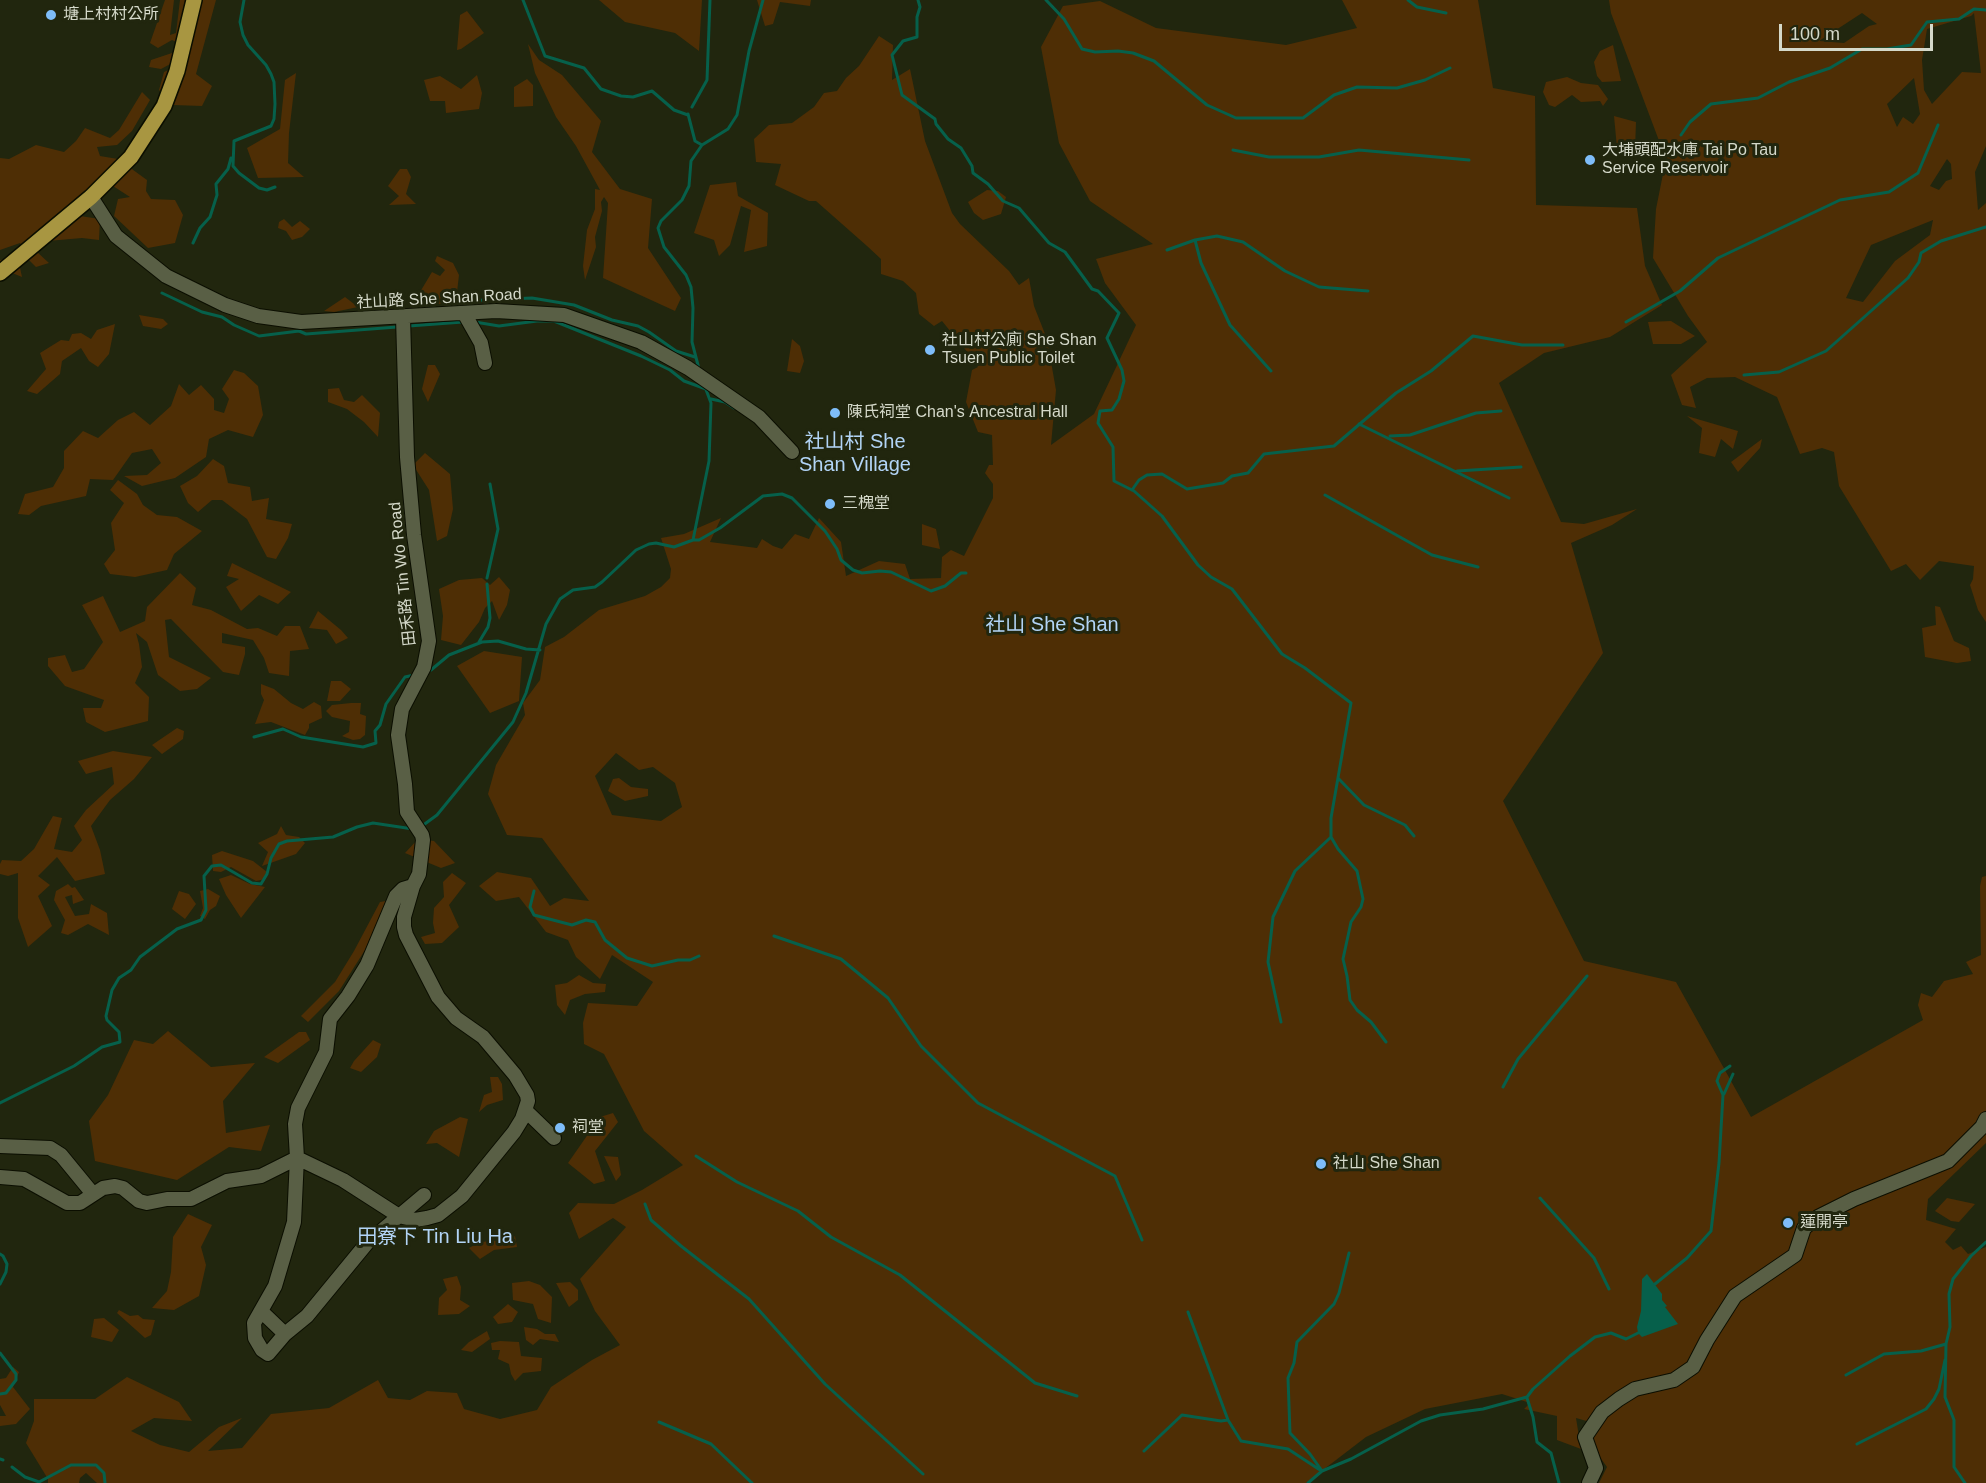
<!DOCTYPE html>
<html>
<head>
<meta charset="utf-8">
<style>
  body { margin:0 }
  #map { position:relative; width:1986px; height:1483px; overflow:hidden; background:#21260e; font-family:Helvetica,sans-serif }
  canvas { display:block }
  .scale { position:absolute; left:1779px; top:24px; width:154px; height:27px; box-sizing:border-box; border:3px solid #d5d9ca; border-top:0; padding-left:8px; font-size:18px; line-height:21px; white-space:nowrap; color:#d5d9ca; -webkit-text-stroke:4px #21260e; paint-order:stroke }
</style>
</head>
<body>
<div id="map">
<canvas width="1986" height="1483"></canvas>
<div class="scale">100 m</div>
</div>
<script>
const c = document.querySelector('canvas').getContext('2d');
c.lineJoin = 'round';
function fillPath(path, color) { c.fillStyle = color; c.fill(path, 'evenodd'); }
const poly = rows => new Path2D(rows.map(r => 'M' + r).join(''));
function stroke(path, color, width, dash) { c.strokeStyle = color; c.lineWidth = width; c.lineCap = dash ? 'butt' : 'round'; c.setLineDash(dash || []); c.stroke(path); }
function label(font, color, halo, rows, align = 'center') {
  c.font = font + ' Helvetica,"Noto Sans TC",sans-serif'; c.lineWidth = 6; c.setLineDash([]); c.textBaseline = 'middle'; c.strokeStyle = halo; c.fillStyle = color; for (const [text, x, y, turn = 0] of rows) {
    c.save(); c.translate(x, y); c.rotate((+turn || 0) * Math.PI / 180); c.textAlign = isNaN(turn) ? turn : align; if (halo) c.strokeText(text, 0, 0); c.fillText(text, 0, 0); c.restore();
  }
}
const green = poly([
  [165,0,174,0,170,35,176,33,180,0,216,0,196,74,212,86,202,106,173,105,159,90,164,72,175,67,176,61,161,69,149,67,151,60,178,51,179,43,172,40,158,48,150,43],
  [599,0,702,0,699,51,675,33,625,22],
  [757,0,811,0,810,6,780,2,773,24,765,26],
  [1342,0,1478,0,1493,88,1535,96,1536,205,1637,208,1645,266,1662,305,1610,337,1544,353,1499,383,1561,522,1584,524,1637,509,1612,525,1571,543,1603,653,1503,801,1584,961,1676,982,1751,1117,1923,1020,1918,1005,1921,993,1932,997,1944,981,1973,974,1966,962,1981,955,1980,886,1982,877,1986,876,1986,1143,1928,1199,1926,1220,1956,1229,1945,1242,1953,1250,1961,1246,1968,1254,1986,1247,1986,1483,1599,1483,1607,1467,1597,1453,1587,1427,1590,1422,1576,1418,1581,1449,1557,1440,1557,1416,1524,1409,1530,1403,1502,1394,1425,1409,1366,1437,1306,1483,97,1483,86,1473,80,1478,79,1483,48,1483,48,1479,26,1443,34,1421,34,1399,95,1399,127,1377,179,1402,192,1421,154,1418,131,1431,160,1445,189,1452,219,1427,242,1418,208,1451,242,1448,271,1414,329,1408,378,1380,388,1398,410,1400,427,1391,457,1393,464,1409,500,1419,537,1410,551,1387,592,1360,620,1345,595,1311,580,1279,626,1227,613,1218,579,1239,569,1213,578,1203,614,1204,642,1190,683,1165,644,1131,604,1054,584,1044,583,1023,588,1003,637,1006,653,982,612,955,600,979,576,957,568,940,546,932,519,897,496,901,479,886,497,872,531,878,550,906,564,898,589,901,542,838,507,835,488,794,496,765,525,715,523,703,540,680,545,647,564,637,599,610,645,596,661,587,670,578,671,569,661,538,684,534,721,518,710,542,757,548,762,539,773,546,782,549,795,534,809,539,819,518,841,542,846,576,879,561,905,564,910,579,941,578,942,557,951,550,964,556,993,498,993,484,985,473,989,465,993,465,992,435,978,432,966,402,972,370,978,367,973,359,942,321,934,326,919,314,916,293,903,281,881,274,881,259,867,246,816,201,809,201,775,185,781,164,756,162,754,139,769,125,792,123,814,107,824,93,837,91,846,78,859,66,879,36,893,45,892,80,910,69,925,141,952,213,960,224,1009,271,1019,285,1029,278,1034,306,1047,339,1056,390,1051,445,1094,414,1136,325,1105,283,1096,259,1153,244,1090,201,1059,143,1041,47,1063,6,1100,1,1156,28,1286,45,1357,28],
  [616,753,639,770,653,767,675,783,682,807,661,821,612,815,595,776],
  [1609,0,1986,0,1986,146,1975,172,1978,210,1986,203,1986,622,1978,610,1970,585,1973,579,1974,566,1939,561,1920,580,1906,564,1891,571,1839,486,1834,452,1822,448,1800,454,1777,397,1735,377,1707,378,1690,387,1696,408,1682,405,1671,375,1707,342,1688,316,1653,258,1656,209,1664,169,1664,154,1611,13],
  [1862,13,1877,24,1869,26,1844,43,1819,41],
  [1974,13,1981,73,1962,72,1932,104,1924,90,1922,60,1927,29,1971,16],
  [1914,78,1920,114,1913,124,1903,117,1897,127,1887,104],
  [1947,159,1951,164,1952,179,1946,181,1939,190,1930,186],
  [1933,220,1930,235,1895,261,1863,302,1846,298,1871,245],
  [467,11,484,33,461,49,457,50,460,15],
  [528,44,539,60,562,75,601,121,592,152,620,189,652,199,648,248,681,298,675,311,603,278,608,203,604,197,601,202,602,211,595,237,596,247,585,280,583,266,587,230,595,209,595,189,600,190,576,146,556,117,535,73],
  [1613,45,1621,81,1602,82,1597,76,1594,62,1600,51],
  [296,73,289,133,288,163,304,177,258,178,247,148,280,129,285,80],
  [477,75,482,93,479,109,446,113,445,101,430,101,424,80,440,76,461,89],
  [1567,77,1581,83,1598,85,1608,99,1603,106,1600,101,1581,102,1572,95,1555,107,1549,105,1543,92,1546,82],
  [527,79,533,85,533,106,514,107,514,87],
  [142,92,150,100,132,131,117,145,97,147,100,156,118,159,147,180,146,191,151,199,175,200,183,215,175,243,148,248,114,216,118,199,130,197,113,186,99,187,80,216,100,219,99,240,82,238,48,241,36,251,49,263,36,267,27,258,19,263,22,277,0,268,0,260,15,258,25,250,20,243,0,250,0,158,9,159,36,145,64,152,76,141,85,128,110,138,119,130],
  [1614,116,1636,122,1635,150,1617,148],
  [400,169,407,169,411,177,406,194,416,204,389,205,399,196,388,186],
  [736,182,738,196,768,213,767,246,744,252,751,210,741,206,730,245,719,256,714,240,694,233,710,185],
  [987,190,998,191,1006,197,1001,214,983,220,974,213,968,202],
  [284,219,292,227,300,221,310,229,302,237,292,240,286,231,278,228,279,222],
  [437,256,453,263,459,275,456,301,427,306,417,297,432,272,440,276,445,270,435,261],
  [345,297,358,307,334,312,324,311],
  [139,315,163,319,168,324,161,329,143,326],
  [1671,321,1695,336,1681,344,1653,344,1648,322],
  [115,324,109,354,98,367,89,361,81,348,62,361,60,374,37,394,27,391,46,369,40,353,61,340,69,341,72,334,81,333,91,339,97,330],
  [792,339,800,346,804,361,800,373,787,371],
  [428,365,435,365,440,374,428,402,422,389],
  [234,370,244,373,258,386,263,415,253,437,228,430,209,439,206,457,175,478,142,486,124,476,147,475,161,463,152,449,132,453,113,480,90,479,86,496,41,506,29,515,18,514,25,494,53,487,64,468,64,451,83,431,98,438,118,420,134,412,150,425,171,406,179,384,189,395,201,385,214,399,214,410,224,413,229,399,222,389],
  [339,388,344,400,354,402,362,395,380,413,378,437,364,422,347,409,328,402,328,389],
  [1687,416,1738,431,1733,449,1721,439,1715,457,1699,453,1702,428],
  [1762,439,1760,448,1738,472,1731,462],
  [425,453,450,474,453,509,447,536,437,541,429,490,413,465],
  [213,459,224,466,228,483,250,487,252,501,269,498,266,519,292,524,288,538,276,559,267,557,247,519,222,500,212,500,198,512,188,503,180,486,197,476],
  [118,480,137,494,143,505,157,515,177,517,202,531,174,554,167,570,135,577,110,574,104,564,115,550,111,523,124,503,110,490],
  [922,524,936,529,940,549,922,545],
  [232,563,291,592,278,604,259,595,241,611,226,587,239,579,227,576],
  [180,573,196,588,192,605,211,610,247,629,258,628,277,636,285,626,300,626,309,649,290,651,289,676,269,673,264,658,253,640,222,633,222,643,245,647,245,654,239,675,223,672,171,619,165,620,169,657,211,678,197,689,180,691,158,675,147,642,136,633,139,644,142,667,135,683,149,697,148,721,105,732,86,722,83,708,101,708,104,700,65,686,48,666,48,658,65,655,72,672,84,669,103,642,82,605,103,596,120,632,145,621,147,607],
  [499,577,510,590,507,605,499,620,492,601,485,608,479,622,461,645,441,640,443,616,439,589,459,580,482,578,490,585],
  [1935,606,1940,607,1954,641,1969,648,1971,661,1957,663,1925,657,1922,628,1936,625],
  [318,611,341,630,348,638,336,644,327,630,309,628],
  [484,651,522,657,519,701,490,713,457,666],
  [331,681,341,681,351,689,340,701,327,701],
  [261,684,274,689,291,703,303,709,314,702,321,706,322,718,309,724,309,728,305,735,271,722,255,724,264,700,261,694],
  [351,703,361,703,360,714,366,716,365,735,360,739,353,740,342,736,349,732,350,721,332,717,326,711,332,705],
  [177,728,184,731,183,739,162,754,152,745],
  [113,751,152,757,134,779,110,800,91,826,100,850,105,874,75,881,57,857,38,876,50,885,38,896,52,926,28,947,18,918,18,873,8,876,0,874,0,864,2,860,21,861,34,849,53,816,62,818,54,849,72,852,82,840,74,826,86,810,114,784,112,767,86,774,78,761],
  [619,778,631,787,648,789,648,796,625,801,608,791,613,779],
  [281,826,286,835,299,837,305,843,296,854,262,866,268,852,258,843,277,834],
  [418,839,434,841,455,863,441,868,405,853],
  [222,851,253,861,267,872,266,879,256,881,231,867,221,872,213,871,212,855],
  [452,873,466,883,449,905,459,927,442,943,425,944,421,937,435,933,433,923,434,908,444,897,443,882],
  [231,875,250,884,265,887,241,918,226,895,219,879],
  [68,884,72,888,75,887,84,900,73,904,72,895,65,897,75,916,89,914,91,904,107,913,109,935,88,924,68,935,61,933,65,920,54,900,56,891],
  [208,889,220,896,216,906,210,910,205,919,200,916,203,908,200,891],
  [179,891,189,894,196,904,185,919,172,909],
  [386,901,365,950,339,991,308,1022,301,1016,335,982,354,951,380,902],
  [579,975,593,983,606,984,605,992,585,994,570,1000,565,1015,557,1005,555,985,567,983],
  [168,1031,211,1067,255,1063,223,1101,226,1133,270,1125,261,1151,229,1147,177,1180,95,1161,89,1121,108,1095,134,1040,153,1044],
  [299,1032,306,1032,310,1040,278,1063,264,1057],
  [373,1040,381,1044,377,1057,361,1072,350,1068,354,1061],
  [490,1077,498,1077,502,1084,503,1100,487,1105,479,1112,484,1095,492,1092],
  [613,1113,618,1122,595,1151,605,1181,594,1184,568,1163,600,1117],
  [460,1117,468,1119,459,1157,437,1143,426,1144,434,1131],
  [604,1156,618,1157,621,1175,616,1181],
  [1947,1198,1975,1204,1959,1222,1951,1221,1935,1211],
  [188,1214,212,1225,201,1247,206,1265,199,1296,174,1310,152,1308,167,1291,171,1272,173,1237],
  [515,1236,517,1247,494,1250,480,1259,469,1248,480,1242,506,1240],
  [457,1276,461,1287,460,1300,470,1306,459,1314,438,1315,439,1298,447,1290,443,1279],
  [529,1281,540,1285,552,1297,551,1323,538,1319,533,1304,513,1300,512,1283],
  [570,1282,578,1290,578,1300,569,1307,556,1283],
  [508,1304,518,1312,512,1322,498,1324,493,1317],
  [119,1310,130,1316,138,1315,143,1319,155,1320,151,1335,145,1338,117,1313],
  [104,1318,119,1330,112,1342,91,1337,94,1319],
  [524,1327,537,1329,545,1334,555,1334,559,1342,540,1339,533,1345,526,1340],
  [487,1331,490,1339,472,1352,461,1350,469,1342],
  [500,1341,519,1342,521,1356,542,1358,541,1371,523,1373,515,1381,511,1374,509,1364,498,1359,500,1350,492,1350,491,1343],
  [13,1367,19,1372,13,1387,30,1409,16,1424,0,1426,0,1416,6,1416,0,1405,0,1379,6,1378]
]);
const water = poly([
  [1647,1274,1662,1294,1662,1300,1667,1306,1665,1307,1678,1324,1642,1337,1638,1333,1637,1327,1641,1311,1642,1279]
]);
const stream = poly([
  [244,0,240,22,243,35,248,45,266,65,271,74,274,82,275,104,274,119,271,126,234,141,233,166,239,173,259,188,267,190,275,187],
  [523,0,545,56,584,68,601,89,621,96,633,97,652,91,674,110,688,115],
  [918,0,920,7,917,17,917,37,903,41,892,55,902,95,935,119,936,124,948,139,961,148,972,166,973,173,988,184,1003,201,1019,208,1049,243,1065,252,1092,289,1098,291,1119,313,1107,338,1122,370,1124,381,1119,399,1112,410,1100,411,1098,423,1113,447,1114,481,1134,491,1162,516,1198,565,1211,577,1232,589,1282,654,1305,668,1351,703,1331,818,1331,837,1338,849,1357,871,1363,899,1361,907,1351,922,1343,959,1347,976,1350,1000,1357,1010,1371,1022,1386,1042],
  [1046,0,1064,19,1082,49,1095,52,1118,51,1133,53,1154,61,1207,105,1236,118,1303,118,1334,95,1357,87,1397,88,1425,80,1450,68],
  [1408,0,1417,7,1446,13],
  [692,107,707,80,710,0],
  [688,114,695,141,702,145],
  [1681,135,1690,122,1711,104,1758,98,1789,82,1830,68,1862,49,1887,49,1911,45,1927,22,1959,19,1974,9,1986,10],
  [1233,150,1269,157,1319,157,1359,150,1469,160],
  [1195,240,1201,263,1230,325,1271,371],
  [193,243,200,228,210,217,217,195,216,184,228,169,231,158],
  [1167,250,1195,240,1217,236,1243,242,1285,271,1319,287,1368,291],
  [162,293,202,312,222,317,234,325,259,336,299,331,306,334,397,327],
  [462,301,532,298,574,305,612,320,638,326,649,332,676,351,695,357],
  [475,322,499,326,537,321,554,321,641,356,670,370,684,381,706,389],
  [1626,322,1680,291,1718,258,1840,200,1889,192,1918,173,1938,125],
  [409,326,463,322],
  [699,369,692,342,693,308,691,287,686,275,664,247,658,228,661,221,682,200,689,186,691,161,702,145,728,129,737,115,749,51,763,0],
  [1744,375,1779,372,1826,351,1908,278,1919,262,1921,253,1941,241,1986,227],
  [711,399,725,402,734,408],
  [1359,424,1509,498],
  [1390,436,1410,435,1476,413,1501,411],
  [1457,471,1521,467],
  [1132,490,1139,480,1147,475,1162,474,1187,489,1223,483,1232,476,1248,473,1264,454,1334,446,1396,393,1431,371,1473,336,1522,345,1563,345],
  [1325,495,1432,555,1478,567],
  [693,540,699,540,720,528,763,496,782,494,792,498,825,531,837,549,841,560,853,570,862,573,880,571,891,572,931,591,945,586,961,573,966,573],
  [487,578,498,529,490,484],
  [479,642,488,627,490,618,487,584],
  [426,671,431,670,449,655,482,642,498,641,526,649,540,650],
  [254,737,283,729,301,737,363,747,376,743,375,731,380,725,386,704,405,677,414,675],
  [1338,778,1364,805,1405,825,1414,836],
  [422,826,437,815,513,722,526,693,546,624,560,599,573,590,595,587,602,582,636,550,649,544,656,543,674,547,693,540,709,461,711,403,705,387],
  [534,891,530,907,534,915,572,925,586,920,595,922,605,940,627,958,652,966,678,960,690,960,699,956],
  [774,936,841,959,888,998,921,1046,978,1103,1115,1176,1142,1240],
  [1281,1022,1268,962,1273,917,1295,871,1331,837],
  [1503,1087,1518,1059,1587,976],
  [1724,1094,1733,1074],
  [0,1103,74,1066,102,1047,120,1042,119,1032,107,1020,106,1016,112,990,119,978,131,970,140,957,177,929,201,920,206,910,204,876,212,866,221,865,252,883,261,884,267,874,271,858,279,844,287,841,333,837,357,827,373,823,413,829],
  [696,1156,737,1182,798,1211,831,1237,900,1275,1035,1383,1077,1396],
  [1540,1198,1594,1258,1609,1289],
  [645,1204,651,1220,681,1246,749,1299,825,1384,923,1474],
  [0,1254,3,1256,7,1264,6,1272,0,1284],
  [1655,1284,1687,1258,1711,1231,1719,1163,1723,1095,1717,1081,1720,1073,1730,1066],
  [1188,1312,1228,1420],
  [0,1353,16,1374,16,1380,6,1393,0,1394],
  [1846,1375,1884,1354,1921,1351,1946,1344],
  [1527,1398,1533,1417,1537,1442,1551,1453,1559,1483],
  [659,1422,711,1444,752,1483],
  [1857,1444,1926,1409,1934,1399,1939,1389,1945,1360],
  [1144,1451,1182,1415,1221,1421,1228,1420,1241,1441,1288,1449,1320,1470],
  [0,1459,3,1460],
  [12,1467,25,1477,39,1482,71,1465,96,1465,104,1473,105,1483],
  [1322,1471,1310,1454,1290,1433,1288,1378,1294,1363,1297,1342,1334,1304,1339,1293,1349,1253],
  [1308,1483,1322,1471,1351,1459,1421,1421,1440,1415,1483,1409,1527,1397,1533,1389,1570,1356,1595,1337,1611,1333,1626,1339,1638,1333],
  [1965,1483,1954,1467,1954,1420,1945,1397,1946,1344,1950,1327,1949,1294,1953,1279,1971,1256,1986,1242]
]);
const minor = poly([
  [91,197,116,236,166,276,225,305,258,316,301,322,496,311,564,315,641,342,688,368,759,417,792,452],
  [464,313,481,343,485,363],
  [413,886,403,889,396,896,367,965,348,996,330,1019,326,1052,298,1108,295,1124,297,1158,294,1222,275,1286,254,1323,255,1338,262,1350,268,1354,285,1334,307,1316,367,1243,424,1195],
  [525,1110,554,1138],
  [0,1146,50,1148,61,1155,93,1194],
  [297,1158,343,1180,399,1216,415,1220,427,1218,438,1215,462,1196,514,1132,522,1119,528,1101,527,1095,515,1075,483,1037,456,1018,438,997,406,935,404,927,404,917,413,886,419,874,423,840,422,835,407,812,405,784,398,735,402,709,424,667,429,641,414,535,407,457,403,317],
  [0,1177,24,1179,67,1203,80,1203,103,1188,115,1186,123,1188,139,1201,147,1203,167,1199,191,1199,227,1181,261,1176,297,1158],
  [261,1311,285,1334],
  [1589,1483,1596,1468,1585,1437,1602,1412,1619,1399,1635,1389,1674,1380,1693,1367,1707,1340,1735,1296,1795,1255,1804,1228,1818,1217,1854,1199,1948,1161,1982,1127,1986,1119]
]);
const major = poly([
  [0,273,91,197,131,157,164,106,177,71,194,0]
]);
const markers = [
  [51,15,6,"#7ebdf9"],
  [1590,160,6,"#7ebdf9"],
  [930,350,6,"#7ebdf9"],
  [835,413,6,"#7ebdf9"],
  [830,504,6,"#7ebdf9"],
  [560,1128,6,"#7ebdf9"],
  [1321,1164,6,"#7ebdf9"],
  [1788,1223,6,"#7ebdf9"]
];
const poiNames = [
  ["塘上村村公所",63,15],
  ["大埔頭配水庫 Tai Po Tau",1602,151],
  ["Service Reservoir",1602,169],
  ["社山村公廁 She Shan",942,341],
  ["Tsuen Public Toilet",942,359],
  ["陳氏祠堂 Chan's Ancestral Hall",847,413],
  ["三槐堂",842,504],
  ["祠堂",572,1128],
  ["社山 She Shan",1333,1164],
  ["蓮開亭",1800,1223]
];
const streetNames = [
  ["社山路 She Shan Road",439,299,-3],
  ["田禾路 Tin Wo Road",403,574,-96]
];
const quarterNames = [
  ["社山村 She",855,442],
  ["Shan Village",855,465],
  ["社山 She Shan",1052,625],
  ["田寮下 Tin Liu Ha",435,1237]
];
fillPath(green, '#4e2e05');
fillPath(water, '#06604b');
stroke(stream, '#06604b', 3);
stroke(minor, '#0b0e00', 16);
stroke(major, '#0b0e00', 18);
stroke(minor, '#595f45', 14);
stroke(major, '#a89641', 15);
for (const [x, y, r, color] of markers) { const dot = new Path2D(); dot.arc(x, y, r, 0, 2 * Math.PI); c.fillStyle = color; c.fill(dot); stroke(dot, '#21260e', 2); }
label('16px', '#d5d9ca', '#21260e', poiNames, 'left');
label('16px', '#d5d9ca', '#21260e', streetNames);
label('20px', '#b2d4f6', '#21260e', quarterNames);
</script>
</body>
</html>
